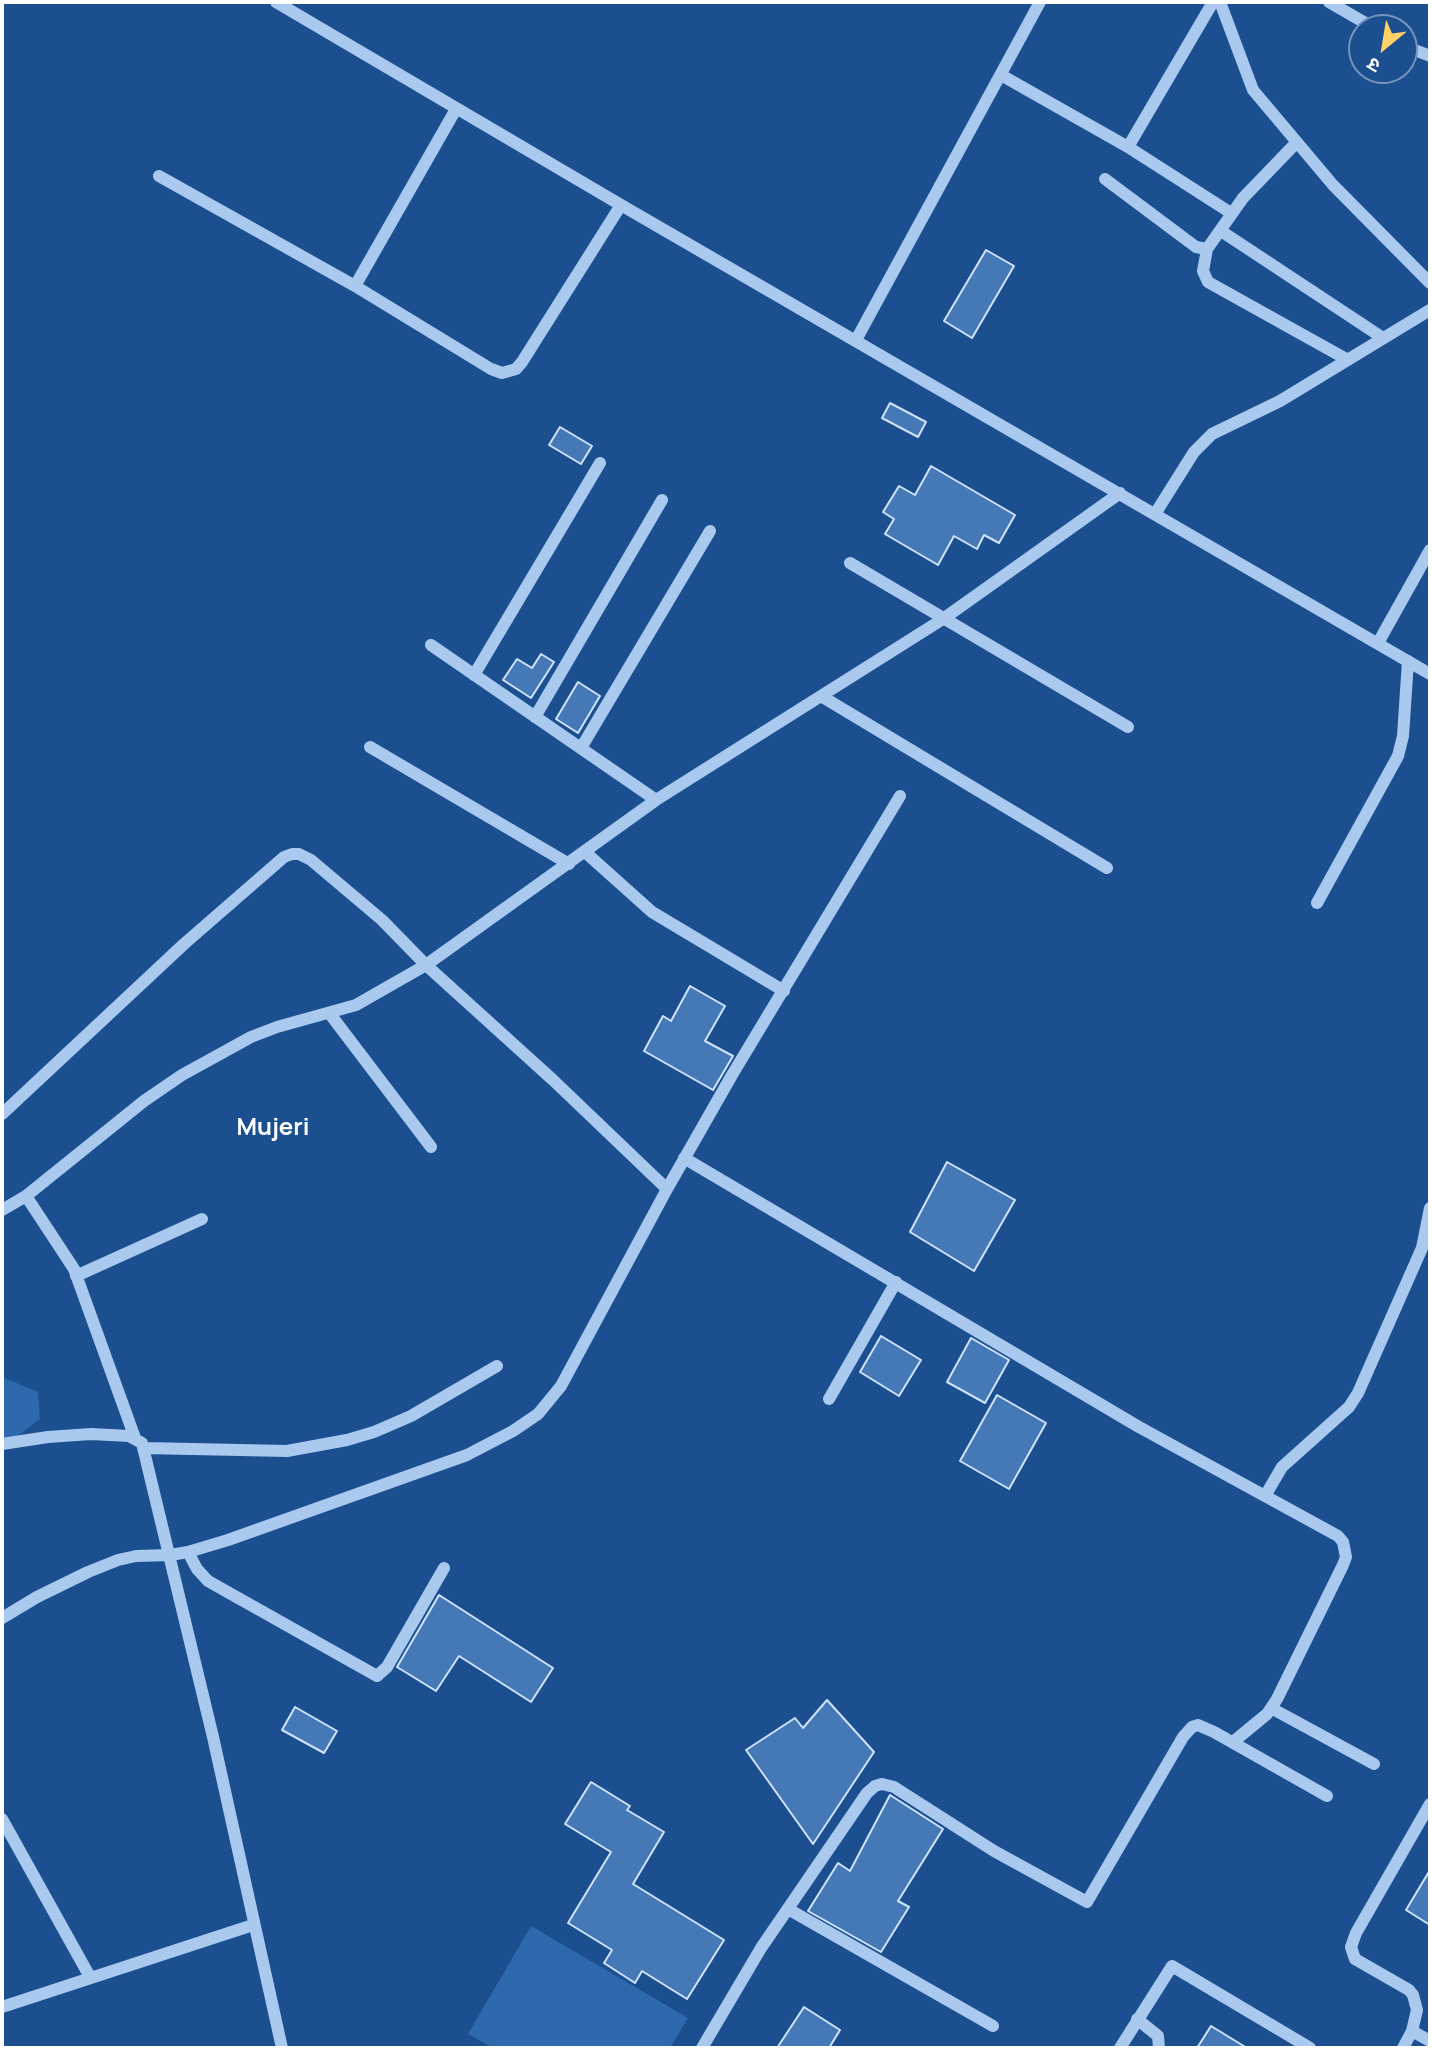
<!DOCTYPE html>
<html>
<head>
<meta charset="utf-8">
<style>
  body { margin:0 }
  #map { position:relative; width:1432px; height:2050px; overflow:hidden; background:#1b4f8f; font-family:Manrope,"Noto Sans Devanagari",sans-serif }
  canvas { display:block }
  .frame { position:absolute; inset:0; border:4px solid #fff; pointer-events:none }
  .north { position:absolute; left:1348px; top:14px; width:70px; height:70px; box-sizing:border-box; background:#1b4f8f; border:2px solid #7695bc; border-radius:50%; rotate:210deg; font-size:19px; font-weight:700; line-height:28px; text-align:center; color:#fff }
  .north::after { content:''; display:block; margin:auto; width:24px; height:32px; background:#ffd166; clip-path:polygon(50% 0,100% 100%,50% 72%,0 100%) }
</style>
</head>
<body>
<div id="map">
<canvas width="1432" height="2050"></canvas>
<div class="frame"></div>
<div class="north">उ</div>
</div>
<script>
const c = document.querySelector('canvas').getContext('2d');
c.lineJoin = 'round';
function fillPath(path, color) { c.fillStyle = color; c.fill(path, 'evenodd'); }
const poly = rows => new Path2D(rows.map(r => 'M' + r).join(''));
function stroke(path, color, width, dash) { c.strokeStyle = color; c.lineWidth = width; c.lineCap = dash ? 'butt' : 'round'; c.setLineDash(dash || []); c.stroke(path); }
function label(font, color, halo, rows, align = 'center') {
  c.font = font + ' Manrope,sans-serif'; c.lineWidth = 5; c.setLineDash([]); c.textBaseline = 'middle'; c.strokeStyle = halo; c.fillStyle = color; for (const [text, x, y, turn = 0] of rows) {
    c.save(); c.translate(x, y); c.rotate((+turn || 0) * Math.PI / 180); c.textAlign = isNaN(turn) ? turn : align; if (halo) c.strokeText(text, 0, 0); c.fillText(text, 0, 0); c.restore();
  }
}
const green = poly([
  [2,1377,38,1392,40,1419,2,1448],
  [531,1926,688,2018,670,2048,493,2048,468,2034]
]);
const building = poly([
  [986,250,1014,266,972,338,944,321,986,250],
  [890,403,926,422,918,437,882,418,890,403],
  [560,427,592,446,581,464,549,445,560,427],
  [931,466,1015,515,999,543,984,535,977,549,954,536,938,565,885,534,894,519,883,512,899,486,915,495,931,466],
  [541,654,554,662,531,698,503,680,517,659,532,668,541,654],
  [578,682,600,696,578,733,556,719,578,682],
  [690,986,725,1006,705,1041,733,1056,713,1090,644,1051,663,1016,671,1021,690,986],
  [947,1162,1015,1200,974,1271,910,1232,947,1162],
  [881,1336,921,1360,899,1396,860,1372,881,1336],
  [971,1338,1009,1360,985,1403,947,1382,971,1338],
  [997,1395,1046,1423,1009,1489,960,1461,997,1395],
  [439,1595,553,1668,531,1702,459,1656,436,1691,397,1667,439,1595],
  [827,1700,874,1752,813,1844,746,1750,795,1718,803,1728,827,1700],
  [295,1707,337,1731,324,1753,282,1730,295,1707],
  [591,1782,630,1806,627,1810,664,1832,633,1884,724,1940,687,1999,642,1971,635,1983,604,1963,612,1950,568,1923,611,1852,565,1824,591,1782],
  [890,1795,943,1829,898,1901,909,1907,881,1952,808,1911,838,1863,850,1871,890,1795],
  [1430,1870,1430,1925,1406,1910,1430,1870],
  [804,2007,840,2030,829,2048,777,2048,804,2007],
  [1211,2026,1247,2048,1197,2048,1211,2026]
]);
const minor = poly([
  [276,2,621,205,1430,674],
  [1220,2,1253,90,1333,185,1430,283],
  [1329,2,1374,28],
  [1404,46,1430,56],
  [1001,75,1128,147,1231,213],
  [1128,147,1213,2],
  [159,176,355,286,491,369,502,373,516,369,522,362,621,205],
  [1105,179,1196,247,1207,249,1243,198,1297,142],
  [1221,231,1383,338],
  [1207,249,1203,271,1208,282,1348,360],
  [355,286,456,109],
  [856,340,1040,2],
  [1155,514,1194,452,1212,434,1280,401,1430,310],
  [850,563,1128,727],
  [1378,643,1430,550],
  [431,645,656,800],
  [474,675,600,463],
  [821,696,1107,868],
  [535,717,662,500],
  [370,747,569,864],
  [581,748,710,531],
  [585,852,652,912,784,991],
  [1317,903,1398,756,1403,736,1408,661],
  [330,1014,431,1147],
  [2,1114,184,944,284,857,292,854,299,854,311,860,382,920,426,965,553,1080,667,1189],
  [684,1158,1139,1427,1338,1536,1343,1542,1346,1557,1343,1565,1277,1699,1267,1714,1233,1742],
  [26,1196,74,1269,135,1438],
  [2,1210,26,1196,144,1101,182,1075,251,1037,277,1027,356,1005,426,965,656,800,943,619,1120,493],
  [76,1276,202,1219],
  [829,1399,896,1282],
  [2,1444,48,1437,91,1434,129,1436,142,1443,213,1737,282,2048],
  [144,1448,287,1451,347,1440,374,1432,411,1416,497,1366],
  [1265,1496,1282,1467,1349,1407,1358,1393,1422,1248,1430,1208],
  [188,1552,197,1569,208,1581,377,1676,387,1667,444,1568],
  [2,1618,37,1597,88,1572,118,1560,136,1556,170,1555,188,1552,228,1540,467,1455,513,1431,538,1414,561,1386,667,1189,732,1075,900,796],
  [1271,1708,1374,1764],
  [2,1819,90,1977],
  [788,1909,993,2026],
  [2,2007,253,1925],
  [1137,2019,1158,2036,1159,2048],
  [1412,2031,1430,2041],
  [702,2048,761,1948,867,1793,875,1786,882,1784,894,1787,994,1851,1087,1902,1183,1737,1192,1727,1198,1725,1214,1732,1327,1796],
  [1120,2048,1172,1966,1310,2048],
  [1403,2048,1412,2031,1417,2010,1413,1995,1409,1990,1355,1959,1351,1947,1356,1933,1430,1804]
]);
const neighbourhoodNames = [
  ["Mujeri",273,1128]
];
fillPath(green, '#2e69ad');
fillPath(building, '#4478b7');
stroke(building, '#cfe3fa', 2);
stroke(minor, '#a9c9ee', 12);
label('bold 24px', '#fff', '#1b4f8f', neighbourhoodNames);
</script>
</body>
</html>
